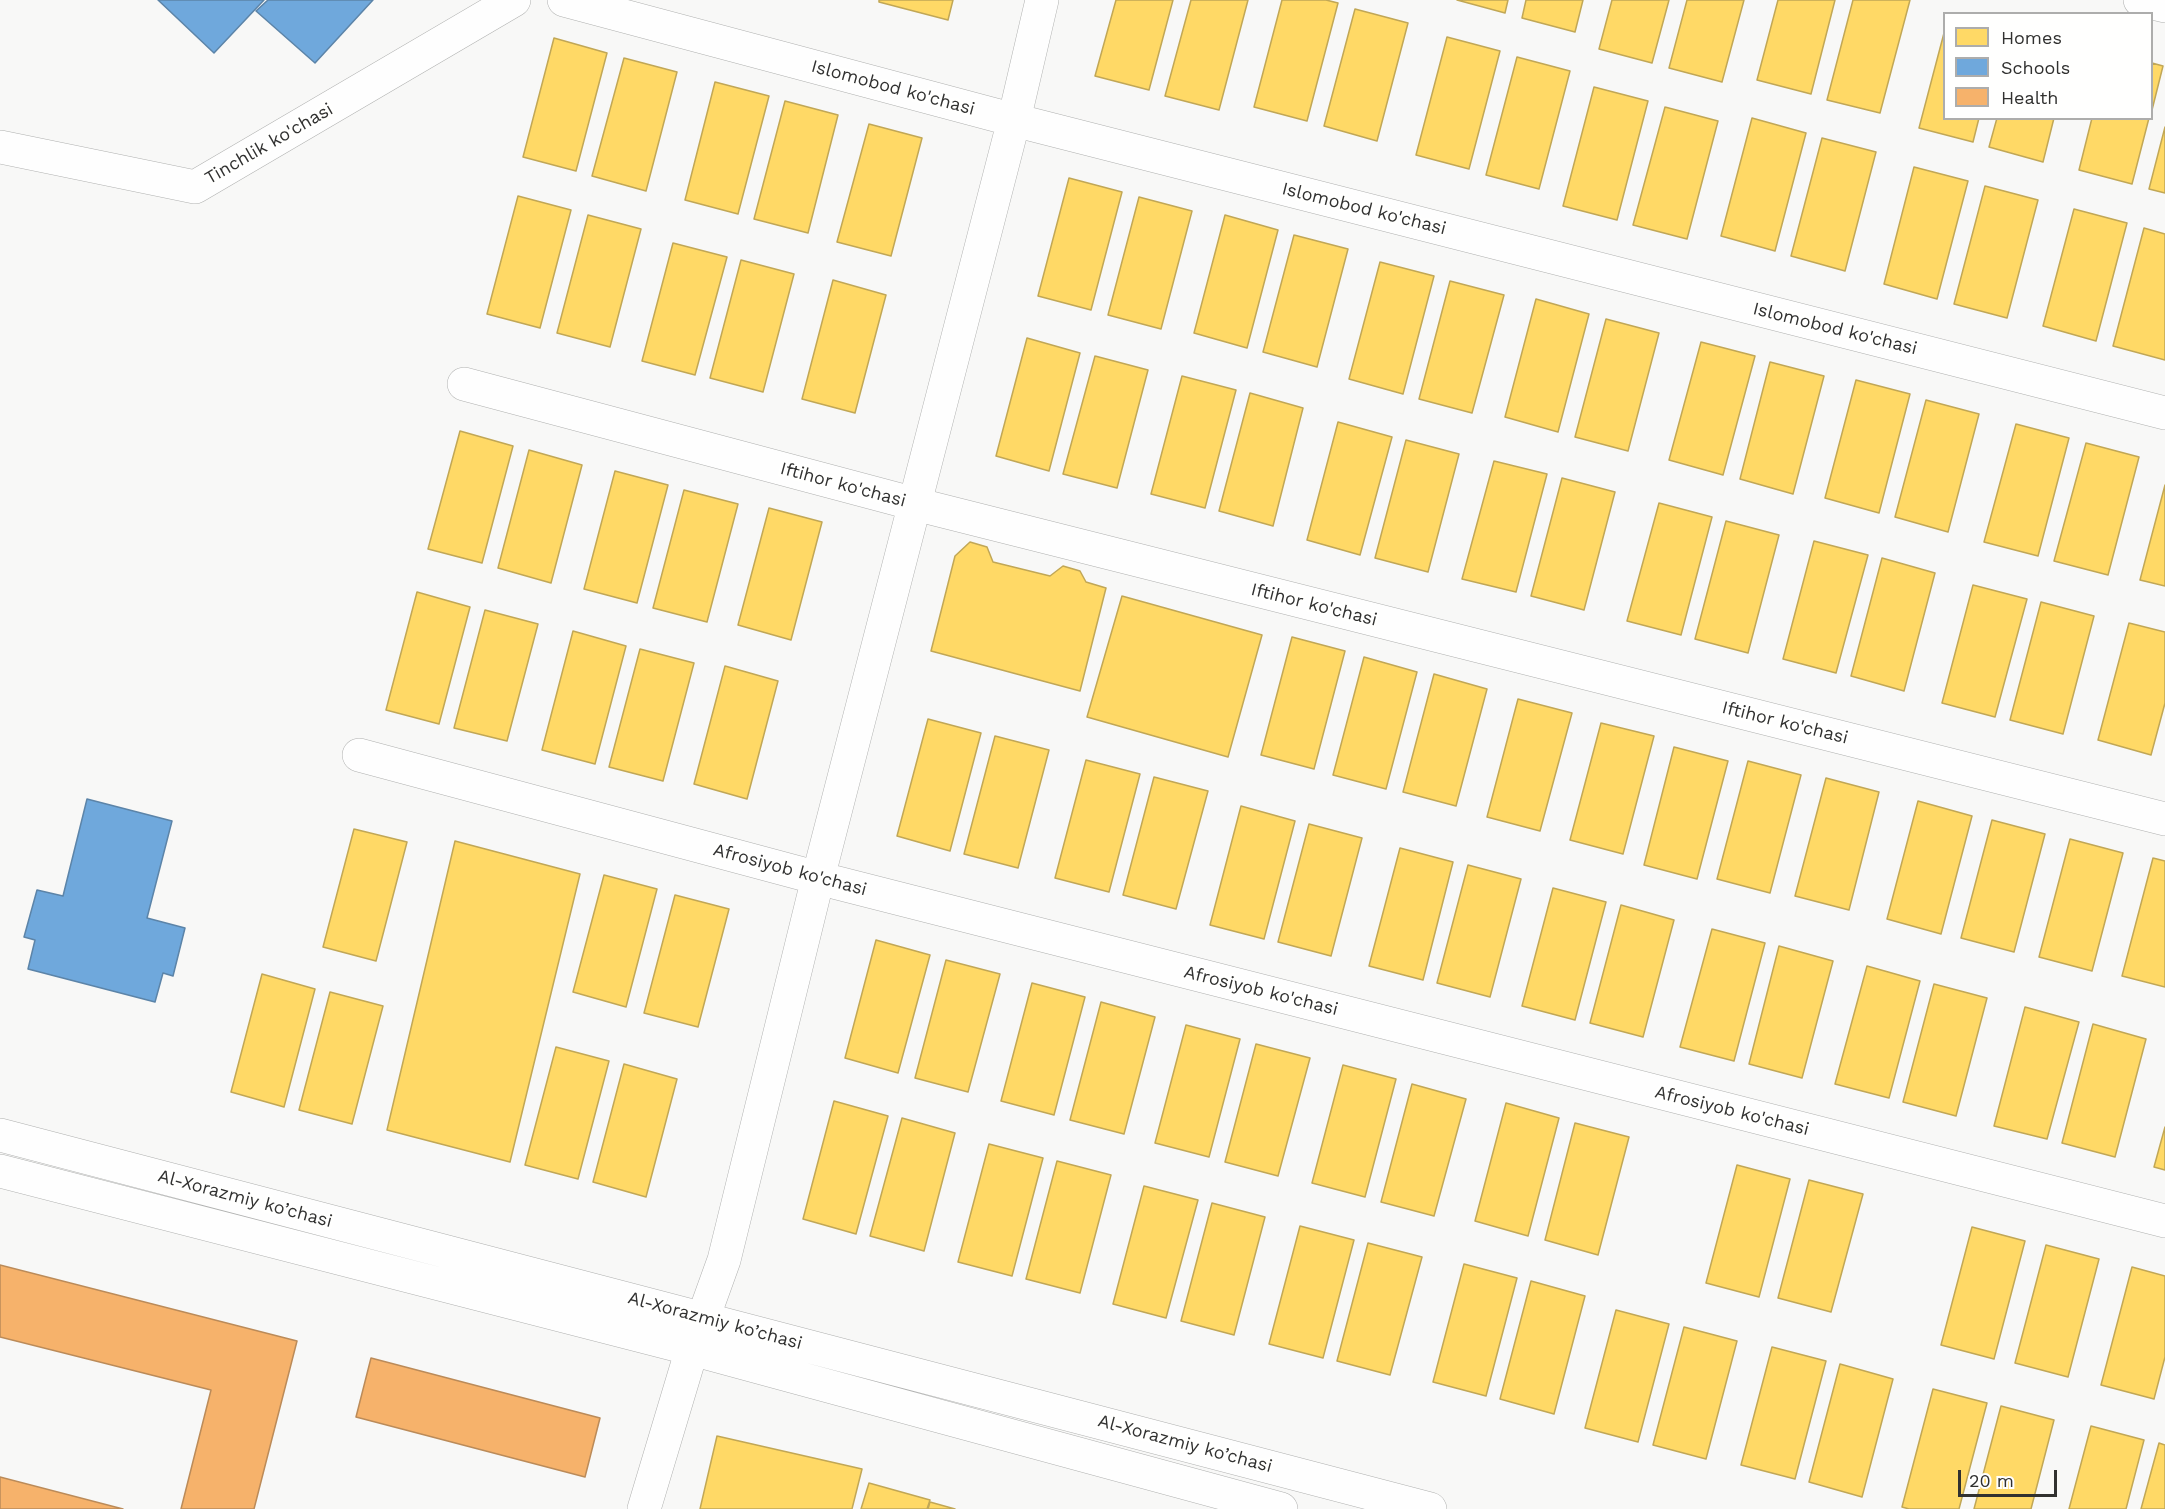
<!DOCTYPE html>
<html>
<head>
<meta charset="utf-8">
<style>
  body { margin:0 }
  #map { position:relative; width:2165px; height:1509px; overflow:hidden; background:#f8f8f7; font-family:"Work Sans",sans-serif }
  canvas { display:block }
  .legend { position:absolute; left:1943px; top:12px; width:210px; height:108px; box-sizing:border-box; background:#fffffe; border:2px solid #adadac; margin:0; padding:8px 10px; list-style:none; font-size:18px; color:#313130 }
  .legend li { display:flex; align-items:center; gap:12px; height:30px }
  .legend b { width:30px; border:2px solid #adadac }
  .scale { position:absolute; left:1958px; top:1470px; width:99px; height:27px; box-sizing:border-box; border:3px solid #313130; border-top:0; padding-left:8px; font-size:18px; line-height:21px; white-space:nowrap; color:#313130; -webkit-text-stroke:4px #fffffe; paint-order:stroke }
</style>
</head>
<body>
<div id="map">
<canvas width="2165" height="1509"></canvas>
<ul class="legend">
<li><b style="height:16px;background:#ffd966"></b>Homes</li>
<li><b style="height:16px;background:#6fa8dc"></b>Schools</li>
<li><b style="height:16px;background:#f6b26b"></b>Health</li>
</ul>
<div class="scale">20 m</div>
</div>
<script>
const c = document.querySelector('canvas').getContext('2d');
c.lineJoin = 'round';
function fillPath(path, color) { c.fillStyle = color; c.fill(path, 'evenodd'); }
const poly = rows => new Path2D(rows.map(r => 'M' + r).join(''));
function stroke(path, color, width, dash) { c.strokeStyle = color; c.lineWidth = width; c.lineCap = dash ? 'butt' : 'round'; c.setLineDash(dash || []); c.stroke(path); }
function label(font, color, halo, rows, align = 'center') {
  c.font = font + ' "Work Sans",sans-serif'; c.lineWidth = 6; c.setLineDash([]); c.textBaseline = 'middle'; c.strokeStyle = halo; c.fillStyle = color; for (const [text, x, y, turn = 0] of rows) {
    c.save(); c.translate(x, y); c.rotate((+turn || 0) * Math.PI / 180); c.textAlign = isNaN(turn) ? turn : align; if (halo) c.strokeText(text, 0, 0); c.fillText(text, 0, 0); c.restore();
  }
}
const homes = poly([
  [879,0,953,0,948,20,879,2,879,0],
  [1116,0,1173,0,1149,90,1095,76,1116,0],
  [1191,0,1248,0,1219,110,1165,96,1191,0],
  [1282,0,1326,0,1338,3,1307,121,1254,107,1282,0],
  [1457,0,1508,0,1505,13,1457,0],
  [1526,0,1583,0,1575,32,1522,18,1526,0],
  [1612,0,1669,0,1652,63,1599,49,1612,0],
  [1687,0,1744,0,1722,82,1669,68,1687,0],
  [1778,0,1835,0,1811,94,1757,80,1778,0],
  [1853,0,1910,0,1880,113,1827,100,1853,0],
  [1355,9,1408,23,1377,141,1324,126,1355,9],
  [1944,33,1944,118,1979,118,1973,142,1919,128,1944,33],
  [1447,37,1500,51,1469,169,1416,155,1447,37],
  [554,38,607,53,576,171,523,157,554,38],
  [1517,57,1570,71,1539,189,1486,175,1517,57],
  [624,58,677,72,646,191,592,176,624,58],
  [2152,63,2163,66,2152,110,2152,63],
  [715,82,769,96,738,214,685,200,715,82],
  [1594,87,1648,101,1617,220,1563,206,1594,87],
  [785,101,838,115,808,233,754,219,785,101],
  [1665,107,1718,121,1687,239,1633,225,1665,107],
  [1752,118,1806,133,1775,251,1721,236,1752,118],
  [1997,118,2054,118,2043,162,1989,147,1997,118],
  [2092,118,2149,118,2132,184,2079,170,2092,118],
  [869,124,922,138,891,256,837,242,869,124],
  [2165,127,2165,193,2149,189,2165,127],
  [1822,138,1876,152,1845,271,1791,256,1822,138],
  [1914,167,1968,181,1937,299,1884,284,1914,167],
  [1069,178,1122,192,1091,310,1038,296,1069,178],
  [1985,186,2038,200,2007,318,1954,304,1985,186],
  [518,196,571,210,540,328,487,314,518,196],
  [1139,197,1192,211,1161,329,1108,315,1139,197],
  [2074,209,2127,223,2096,341,2043,326,2074,209],
  [588,215,641,229,610,347,557,333,588,215],
  [1225,215,1278,230,1247,348,1194,333,1225,215],
  [2144,228,2165,234,2165,360,2113,346,2144,228],
  [1294,235,1348,249,1317,367,1263,352,1294,235],
  [673,243,727,257,695,375,642,361,673,243],
  [741,260,794,274,763,392,710,378,741,260],
  [1380,262,1434,276,1403,394,1349,379,1380,262],
  [833,280,886,295,855,413,802,399,833,280],
  [1450,281,1504,295,1472,413,1419,399,1450,281],
  [1536,299,1589,314,1558,432,1505,417,1536,299],
  [1606,319,1659,333,1628,451,1575,437,1606,319],
  [1027,338,1080,353,1049,471,996,456,1027,338],
  [1701,342,1755,356,1723,475,1669,460,1701,342],
  [1095,356,1148,370,1117,488,1063,474,1095,356],
  [1770,362,1824,376,1793,494,1740,479,1770,362],
  [1182,376,1236,390,1205,508,1151,494,1182,376],
  [1856,380,1910,394,1879,513,1825,498,1856,380],
  [1250,393,1303,408,1273,526,1219,511,1250,393],
  [1926,400,1979,414,1948,532,1895,517,1926,400],
  [1338,422,1392,437,1360,555,1307,540,1338,422],
  [2016,424,2069,438,2038,556,1984,542,2016,424],
  [460,431,513,446,482,563,428,549,460,431],
  [1406,440,1459,454,1428,572,1375,558,1406,440],
  [2086,443,2139,457,2108,575,2054,561,2086,443],
  [529,450,582,465,551,583,498,568,529,450],
  [1494,461,1547,474,1516,592,1462,579,1494,461],
  [615,471,668,485,637,603,584,589,615,471],
  [1562,478,1615,492,1584,610,1531,596,1562,478],
  [2165,485,2165,586,2140,580,2165,485],
  [684,490,738,504,707,622,653,608,684,490],
  [1659,503,1712,517,1681,635,1627,621,1659,503],
  [769,508,822,522,791,640,738,625,769,508],
  [1726,521,1779,535,1748,653,1695,639,1726,521],
  [1814,541,1868,555,1836,673,1783,659,1814,541],
  [970,542,987,547,993,562,1050,576,1063,566,1080,571,1086,582,1106,588,1080,691,931,651,955,556,970,542],
  [1882,558,1935,573,1904,691,1851,676,1882,558],
  [1973,585,2027,599,1995,717,1942,703,1973,585],
  [417,592,470,607,439,724,386,710,417,592],
  [1122,596,1262,635,1228,757,1087,717,1122,596],
  [2041,602,2094,616,2063,734,2010,720,2041,602],
  [485,610,538,624,507,741,454,728,485,610],
  [2129,623,2165,632,2165,703,2151,755,2098,740,2129,623],
  [573,631,626,646,595,764,542,750,573,631],
  [1292,637,1345,651,1314,769,1261,755,1292,637],
  [640,649,694,663,663,781,609,767,640,649],
  [1364,657,1417,672,1386,789,1333,775,1364,657],
  [725,666,778,681,747,799,694,784,725,666],
  [1434,674,1487,689,1456,806,1403,792,1434,674],
  [1518,699,1572,713,1540,831,1487,817,1518,699],
  [928,719,981,733,950,851,897,836,928,719],
  [1601,723,1654,736,1623,854,1570,840,1601,723],
  [995,736,1049,750,1018,868,964,854,995,736],
  [1674,747,1728,761,1697,879,1644,865,1674,747],
  [1086,760,1140,774,1109,892,1055,878,1086,760],
  [1748,761,1801,775,1770,893,1717,879,1748,761],
  [1154,777,1208,791,1176,909,1123,895,1154,777],
  [1826,778,1879,792,1849,910,1795,896,1826,778],
  [1918,801,1972,816,1941,934,1887,919,1918,801],
  [1241,806,1295,821,1264,939,1210,925,1241,806],
  [1992,820,2045,834,2014,952,1961,938,1992,820],
  [1309,824,1362,838,1331,956,1278,942,1309,824],
  [354,829,407,842,376,961,323,947,354,829],
  [2070,839,2123,853,2092,971,2039,957,2070,839],
  [455,841,580,874,510,1162,387,1130,455,841],
  [1400,848,1453,862,1423,980,1369,966,1400,848],
  [2153,858,2165,861,2165,987,2122,976,2153,858],
  [1468,865,1521,879,1490,997,1437,983,1468,865],
  [604,875,657,889,626,1007,573,992,604,875],
  [1553,888,1606,902,1575,1020,1522,1006,1553,888],
  [675,895,729,909,698,1027,644,1013,675,895],
  [1621,905,1674,920,1643,1037,1590,1023,1621,905],
  [1712,929,1765,943,1734,1061,1680,1047,1712,929],
  [876,940,930,955,898,1073,845,1058,876,940],
  [1779,946,1833,961,1802,1078,1749,1064,1779,946],
  [946,960,1000,974,968,1092,915,1078,946,960],
  [1867,966,1920,981,1889,1098,1835,1084,1867,966],
  [262,974,315,989,284,1107,231,1092,262,974],
  [1032,983,1085,997,1054,1115,1001,1101,1032,983],
  [1934,984,1987,998,1956,1116,1903,1102,1934,984],
  [330,992,383,1006,352,1124,299,1110,330,992],
  [1101,1002,1155,1017,1124,1134,1070,1120,1101,1002],
  [2025,1007,2079,1022,2047,1139,1994,1126,2025,1007],
  [2093,1024,2146,1039,2115,1157,2062,1143,2093,1024],
  [1186,1025,1240,1039,1209,1157,1155,1143,1186,1025],
  [1256,1044,1310,1058,1278,1176,1225,1162,1256,1044],
  [556,1047,609,1061,578,1179,525,1165,556,1047],
  [624,1064,677,1079,646,1197,593,1182,624,1064],
  [1343,1065,1396,1079,1365,1197,1312,1183,1343,1065],
  [1412,1084,1466,1099,1434,1216,1381,1202,1412,1084],
  [834,1101,888,1116,856,1234,803,1219,834,1101],
  [1506,1103,1559,1118,1528,1236,1475,1221,1506,1103],
  [902,1118,955,1133,924,1251,870,1236,902,1118],
  [1575,1123,1629,1137,1598,1255,1545,1240,1575,1123],
  [2165,1127,2165,1170,2154,1167,2165,1127],
  [989,1144,1043,1158,1012,1276,958,1262,989,1144],
  [1057,1161,1111,1175,1080,1293,1026,1279,1057,1161],
  [1737,1165,1790,1179,1759,1297,1706,1283,1737,1165],
  [1809,1180,1863,1194,1831,1312,1778,1298,1809,1180],
  [1144,1186,1198,1200,1166,1318,1113,1304,1144,1186],
  [1212,1203,1265,1217,1234,1335,1181,1321,1212,1203],
  [1300,1226,1354,1240,1323,1358,1269,1344,1300,1226],
  [1972,1227,2025,1241,1994,1359,1941,1345,1972,1227],
  [1368,1243,1422,1257,1390,1375,1337,1361,1368,1243],
  [2046,1245,2099,1259,2068,1377,2015,1363,2046,1245],
  [1464,1264,1517,1278,1486,1396,1433,1382,1464,1264],
  [2132,1267,2165,1276,2165,1357,2154,1399,2101,1385,2132,1267],
  [1531,1281,1585,1296,1554,1414,1500,1399,1531,1281],
  [1616,1310,1669,1324,1638,1442,1585,1428,1616,1310],
  [1684,1327,1737,1341,1706,1459,1653,1445,1684,1327],
  [1772,1347,1826,1361,1795,1479,1741,1465,1772,1347],
  [1840,1364,1893,1379,1862,1497,1809,1482,1840,1364],
  [1933,1389,1987,1403,1959,1509,1909,1509,1902,1507,1933,1389],
  [2001,1406,2054,1420,2031,1509,1974,1509,2001,1406],
  [2091,1426,2144,1440,2126,1509,2069,1509,2091,1426],
  [717,1436,862,1469,852,1509,700,1509,717,1436],
  [2159,1443,2165,1445,2165,1509,2141,1509,2159,1443],
  [869,1483,930,1500,927,1509,861,1509,869,1483],
  [930,1502,955,1509,928,1509,930,1502]
]);
const schools = poly([
  [158,0,264,0,214,53,158,0],
  [268,0,373,0,315,63,256,11,268,0],
  [87,799,172,821,147,918,185,928,173,976,163,973,155,1002,28,969,35,940,24,937,37,890,63,896,87,799]
]);
const health = poly([
  [0,1265,297,1341,254,1509,181,1509,211,1390,0,1337,0,1265],
  [371,1358,600,1418,585,1477,356,1417,371,1358],
  [0,1477,123,1509,0,1509,0,1477]
]);
const minor = poly([
  [564,0,1014,120,2165,413],
  [2140,0,2165,6],
  [0,147,195,187,514,0],
  [464,384,915,504,2165,819],
  [359,755,818,878,2165,1221],
  [644,1509,692,1349,724,1260,818,878,1014,120,1042,0]
]);
const major = poly([
  [0,1135,1430,1509],
  [0,1171,692,1349,1281,1509]
]);
const streetNames = [
  ["Islomobod ko'chasi",893,88,15],
  ["Tinchlik ko'chasi",269,144,-30],
  ["Islomobod ko'chasi",1364,209,14],
  ["Islomobod ko'chasi",1835,329,14],
  ["Iftihor ko'chasi",843,485,15],
  ["Iftihor ko'chasi",1314,605,14],
  ["Iftihor ko'chasi",1785,723,14],
  ["Afrosiyob ko'chasi",790,870,15],
  ["Afrosiyob ko'chasi",1261,991,14],
  ["Afrosiyob ko'chasi",1732,1111,14],
  ["Al-Xorazmiy ko’chasi",245,1199,15],
  ["Al-Xorazmiy ko’chasi",715,1321,15],
  ["Al-Xorazmiy ko’chasi",1185,1444,15]
];
fillPath(homes, '#ffd966');
stroke(homes, '#c1a756', 1.5);
fillPath(schools, '#6fa8dc');
stroke(schools, '#5c84a8', 1.5);
fillPath(health, '#f6b26b');
stroke(health, '#bb8b59', 1.5);
stroke(minor, '#b0b1b0', 34);
stroke(major, '#b0b1b0', 34);
stroke(minor, '#fefefe', 33);
stroke(major, '#fefefe', 33);
label('18px', '#313130', '#fffffe', streetNames);
</script>
</body>
</html>
